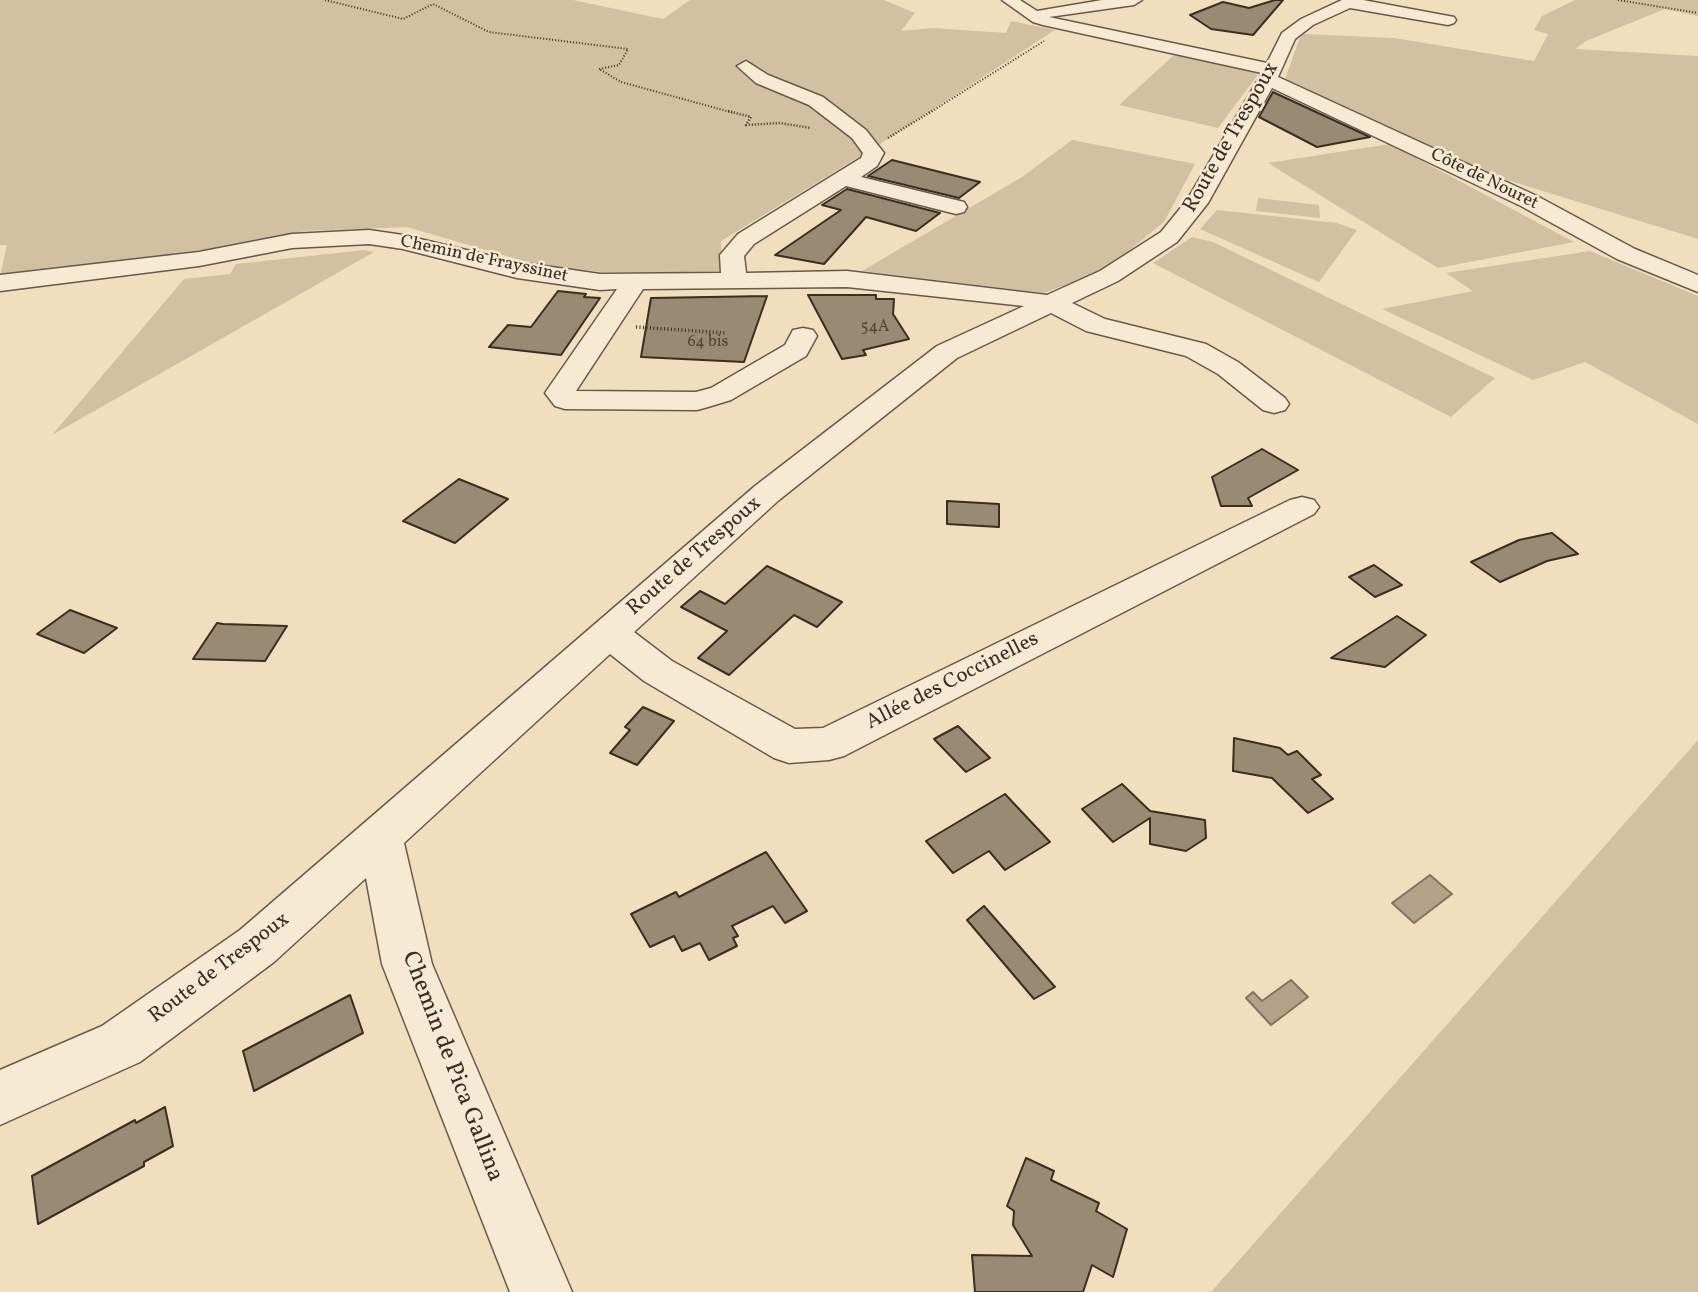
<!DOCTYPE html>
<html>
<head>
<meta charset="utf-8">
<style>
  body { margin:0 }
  canvas { display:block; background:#f1debd }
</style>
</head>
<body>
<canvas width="1698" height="1292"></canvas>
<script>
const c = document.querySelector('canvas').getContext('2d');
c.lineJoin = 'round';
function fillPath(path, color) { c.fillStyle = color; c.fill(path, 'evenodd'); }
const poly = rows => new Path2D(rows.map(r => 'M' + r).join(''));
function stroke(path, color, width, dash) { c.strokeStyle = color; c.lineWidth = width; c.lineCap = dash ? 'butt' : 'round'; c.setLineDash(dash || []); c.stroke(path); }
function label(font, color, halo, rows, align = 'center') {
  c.font = font + ' Vollkorn,serif'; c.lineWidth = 5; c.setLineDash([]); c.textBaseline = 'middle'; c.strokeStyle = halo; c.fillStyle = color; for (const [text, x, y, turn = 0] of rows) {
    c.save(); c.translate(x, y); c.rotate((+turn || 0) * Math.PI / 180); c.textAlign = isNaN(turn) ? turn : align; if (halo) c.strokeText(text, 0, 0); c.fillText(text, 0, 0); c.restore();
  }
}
const green = poly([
  [0,0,573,0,663,19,690,0,884,0,915,13,901,31,932,28,1006,33,1011,21,1055,30,880,144,721,241,722,272,603,272,537,265,407,227,305,231,221,248,0,276,7,245,0,245],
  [1575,0,1698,0,1698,16,1665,9,1586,41,1575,49,1698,56,1698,239,1491,175,1285,79,1299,40,1304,34,1394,38,1534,61,1548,34,1534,30,1542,16],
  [1174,55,1239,67,1255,72,1257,76,1218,128,1119,105],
  [1072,140,1195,164,1164,222,1126,253,1088,277,1043,293,862,271,1022,177],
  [1390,144,1574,242,1438,268,1268,163],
  [1258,198,1319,205,1320,218,1256,211],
  [1217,210,1337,223,1357,230,1319,282,1200,229],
  [1192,237,1213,242,1495,378,1451,417,1153,263],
  [364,250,374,252,52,435,184,279,230,274,236,264],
  [1590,251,1698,296,1698,424,1585,362,1533,380,1382,309,1473,291,1446,273],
  [1698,740,1698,1292,1211,1292]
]);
const water = poly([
  [1430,875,1452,894,1414,923,1392,903,1430,875],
  [1291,980,1308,997,1271,1025,1246,998,1253,992,1262,1001,1291,980]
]);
const building = poly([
  [1275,0,1283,0,1253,35,1211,29,1190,15,1223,2,1249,8,1275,0],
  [1273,92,1275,93,1370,137,1317,147,1259,117,1273,92],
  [892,160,980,182,959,198,868,176,892,160],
  [847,189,940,213,916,231,866,217,824,264,775,255,841,210,822,205,847,189],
  [558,291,586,294,584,297,600,298,561,355,489,347,508,325,531,327,558,291],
  [808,295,876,295,876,299,894,299,893,314,909,339,863,350,866,355,842,359,808,295],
  [767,296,744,362,641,357,651,298,767,296],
  [1262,449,1298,470,1248,498,1252,506,1221,506,1212,477,1262,449],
  [459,479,508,499,455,543,403,521,459,479],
  [947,501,999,504,999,527,947,524,947,501],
  [1552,533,1578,554,1547,561,1500,582,1471,562,1519,540,1552,533],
  [1374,565,1402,585,1375,597,1349,577,1374,565],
  [767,566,842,602,817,627,794,615,729,675,698,658,727,631,681,607,700,591,725,604,767,566],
  [70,610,117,628,84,653,37,634,70,610],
  [1397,616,1426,635,1385,667,1331,658,1397,616],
  [217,623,223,624,287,626,265,661,193,659,217,623],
  [643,707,674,721,637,765,610,753,630,730,625,727,643,707],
  [958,726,990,758,966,772,934,739,958,726],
  [1234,738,1280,748,1288,755,1297,751,1321,775,1312,779,1333,799,1308,813,1272,778,1233,771,1234,738],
  [1122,784,1150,811,1205,820,1206,838,1186,851,1150,844,1150,818,1113,842,1082,809,1122,784],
  [1005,794,1050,842,1005,870,989,851,953,873,926,841,1005,794],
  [766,852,807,911,785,923,773,906,732,926,738,936,733,938,737,946,709,960,700,943,682,951,674,936,650,947,631,914,676,892,679,897,766,852],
  [984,906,1055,987,1034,999,967,920,984,906],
  [350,995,363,1033,254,1091,243,1051,350,995],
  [165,1107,173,1146,144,1162,144,1166,38,1224,32,1176,135,1120,136,1123,165,1107],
  [1026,1158,1054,1171,1051,1180,1099,1203,1096,1211,1127,1229,1113,1277,1092,1265,1083,1292,975,1292,972,1255,1032,1256,1013,1225,1014,1211,1007,1206,1026,1158]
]);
const pathFar2 = poly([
  [325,0,403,19,433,4,489,32,628,49,619,65,599,69,621,82,734,113],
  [1618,0,1698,13],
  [929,113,1044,41]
]);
const pathFar1 = poly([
  [728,111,751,117,746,125,780,123,811,128],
  [888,138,932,111]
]);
const path = poly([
  [636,327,726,333]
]);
const minor = poly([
  [1002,0,1020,0,1037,11,1102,0,1142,0,1134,5,1049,17,1267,63,1282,33,1301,19,1342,0,1363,0,1454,17,1456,20,1454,23,1448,25,1350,8,1313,25,1295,39,1278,77,1537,196,1635,249,1698,275,1698,292,1617,259,1521,206,1272,88,1208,203,1177,242,1118,281,1072,303,1105,319,1206,344,1238,362,1285,398,1289,404,1285,410,1274,413,1263,410,1218,374,1186,356,1086,331,1051,313,957,358,779,500,634,632,672,661,795,729,823,728,1290,500,1302,497,1314,500,1319,507,1314,514,844,756,829,760,789,763,774,758,644,681,610,654,404,843,432,964,572,1292,510,1292,382,964,366,878,274,962,140,1062,0,1125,0,1070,102,1026,240,930,755,486,937,346,1024,306,847,287,643,289,576,391,696,392,711,388,785,345,793,330,803,328,813,330,817,336,806,356,731,400,708,407,697,410,565,409,555,406,545,393,617,289,600,290,517,278,403,249,369,244,292,248,199,266,0,291,0,275,199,252,292,234,369,230,403,235,517,262,600,274,721,273,720,255,738,234,861,158,863,153,852,138,809,105,756,83,737,66,746,61,768,75,823,97,866,130,884,153,877,166,861,177,964,202,967,207,964,212,956,214,846,186,754,244,744,256,746,273,847,271,1047,295,1100,271,1161,232,1187,200,1262,73,1043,25,1033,22,1002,0]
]);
const farNumbernames = [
  ["54A",875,328],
  ["64 bis",708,343]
];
const farStreetnames = [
  ["Côte de Nouret",1484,180,26],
  ["Chemin de Frayssinet",484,260,12]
];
const streetNames = [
  ["Route de Trespoux",1232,138,-60],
  ["Route de Trespoux",695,557,-41],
  ["Allée des Coccinelles",953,682,-27],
  ["Route de Trespoux",220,969,-37]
];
const nearStreetnames = [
  ["Chemin de Pica Gallina",451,1067,69]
];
fillPath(green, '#d2c0a3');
fillPath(water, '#b2a289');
stroke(water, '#827460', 2);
fillPath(building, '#998a73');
stroke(building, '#392e23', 2);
stroke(minor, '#675a4a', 3);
stroke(pathFar2, '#392e23', 2, [1, 2]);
stroke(pathFar1, '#392e23', 2.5, [1, 2]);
stroke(path, '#392e23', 3.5, [1, 2.5]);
fillPath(minor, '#f6ead4');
label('16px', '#514537', null, farNumbernames);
label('18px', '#392e23', '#f6ead4', farStreetnames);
label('21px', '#392e23', '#f6ead4', streetNames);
label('24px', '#392e23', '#f6ead4', nearStreetnames);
</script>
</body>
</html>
